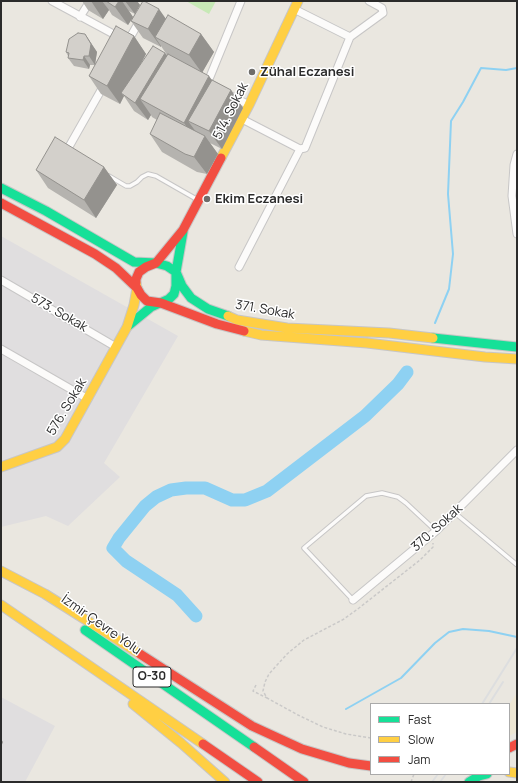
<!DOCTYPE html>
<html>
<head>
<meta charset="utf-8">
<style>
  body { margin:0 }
  #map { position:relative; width:518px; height:783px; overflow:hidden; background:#eae7e0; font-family:Manrope,sans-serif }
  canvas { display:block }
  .frame { position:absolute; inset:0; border:2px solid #2b2b2b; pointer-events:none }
  .legend { position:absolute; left:370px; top:703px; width:140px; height:72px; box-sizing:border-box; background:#fff; border:1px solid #aaa; margin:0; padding:5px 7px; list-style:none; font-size:12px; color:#2b2b2b }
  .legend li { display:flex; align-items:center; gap:8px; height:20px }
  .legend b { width:20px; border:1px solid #aaa }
</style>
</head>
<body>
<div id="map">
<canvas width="518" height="783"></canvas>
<div class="frame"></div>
<ul class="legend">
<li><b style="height:5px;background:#16e098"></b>Fast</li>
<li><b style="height:5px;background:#ffcf43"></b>Slow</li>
<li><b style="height:5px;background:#f24e42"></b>Jam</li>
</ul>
</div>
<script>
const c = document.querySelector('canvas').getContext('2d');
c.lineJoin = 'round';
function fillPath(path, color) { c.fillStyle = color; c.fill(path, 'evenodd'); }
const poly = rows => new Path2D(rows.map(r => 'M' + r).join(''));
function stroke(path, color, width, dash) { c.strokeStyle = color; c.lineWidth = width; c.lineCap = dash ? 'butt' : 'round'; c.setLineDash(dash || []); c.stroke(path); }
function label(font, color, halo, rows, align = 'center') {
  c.font = font + ' Manrope,sans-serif'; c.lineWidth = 3; c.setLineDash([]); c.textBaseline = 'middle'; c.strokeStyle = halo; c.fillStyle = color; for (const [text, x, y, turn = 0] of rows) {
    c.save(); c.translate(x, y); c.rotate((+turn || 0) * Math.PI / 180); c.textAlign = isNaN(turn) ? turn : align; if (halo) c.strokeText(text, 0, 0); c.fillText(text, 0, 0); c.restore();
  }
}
const industrial = poly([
  [1,236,178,336,104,463,120,477,68,526,46,516,1,527],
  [1,697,55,726,25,782,1,782]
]);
const education = poly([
  [517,693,517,732,509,736,509,705]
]);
const green = poly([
  [186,1,216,1,209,14]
]);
const stream = poly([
  [435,323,449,289,453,254,448,194,451,121,463,102,481,68,506,70,517,68],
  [346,709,401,678,435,643,449,632,463,629,489,631,517,637]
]);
const river = poly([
  [196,616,177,595,126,561,113,548,119,538,145,506,156,497,171,490,186,488,205,488,232,500,245,500,267,491,365,416,398,384,407,372]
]);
const path = poly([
  [256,685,253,691,267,698],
  [371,738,346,734,323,727,298,715,267,698,263,691,265,682,269,674,287,654,304,640,344,619,359,608,420,560,433,547,433,543],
  [411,782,414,774]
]);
const lane = poly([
  [109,176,126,186,130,186,137,182,142,177,148,174,156,176,198,200],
  [455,513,517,565],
  [353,600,304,548,366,496,382,493,398,497,406,503,436,531]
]);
const street = poly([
  [52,1,119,37],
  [80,17,90,1],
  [350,37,383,13,382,8,369,1],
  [127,43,140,20],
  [207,84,241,1],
  [229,95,249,105],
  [242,119,300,149,305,148,350,37,294,9],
  [66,152,104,85],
  [517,154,514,165,512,196,517,234],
  [239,267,300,149],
  [1,280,116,347],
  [1,349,88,399],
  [353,600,436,531,517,450]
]);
const fast = poly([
  [1,188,46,211,134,262,156,263,167,266,176,272,182,286,191,298,208,309,228,316],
  [128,326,151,307,169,299,174,294,176,286,176,272,183,232],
  [433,338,517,347],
  [85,630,254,747],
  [469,782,479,776,487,774]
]);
const slow = poly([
  [221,158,249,105,298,1],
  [228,316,237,320,287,328,389,333,433,338],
  [244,331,261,335,367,343,485,357,517,359],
  [1,467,57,447,65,439,127,327,134,305,137,288,136,283],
  [1,571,45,594,140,654],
  [1,605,203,744],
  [133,704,181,743,225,782],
  [509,772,517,773]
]);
const jam = poly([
  [1,203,95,254,116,268,137,288,141,295,147,301,161,303,217,324,244,331],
  [136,283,136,279,139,272,146,267,156,263,183,230,221,158],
  [140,654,252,726,302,749,349,763,371,766],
  [203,744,258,782],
  [254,747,304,782],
  [509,748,517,744]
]);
const rail = poly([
  [482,704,517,648],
  [489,704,503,682],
  [432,782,438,774],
  [440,782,446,774]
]);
const wall = poly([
  [82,1,137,1,140,5,135,13,166,19,201,34,214,52,202,72,212,80,231,90,243,108,222,149,210,143,218,154,207,174,197,172,162,152,150,134,157,120,152,117,151,115,148,120,134,111,124,96,120,104,101,94,89,76,95,65,90,65,89,69,74,66,68,58,68,56,66,52,85,34,97,52,95,63,134,36,146,54,141,64,165,53,167,55,161,46,161,47,143,38,131,21,132,19,128,25,112,15,109,10,103,19,88,10],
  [129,11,135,14,133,17],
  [104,167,117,185,96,218,48,188,36,170]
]);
const shadedWall = poly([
  [91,1,102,1,109,10,103,19],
  [119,1,122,1,133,17,128,25,115,7],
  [125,1,137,1,140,5,135,14],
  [159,9,171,26,155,37,161,46,161,47,148,29],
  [85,34,97,52,95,65,89,56],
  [201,34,214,52,202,73,189,55],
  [134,36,146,54,124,95,121,93,124,96,120,104,107,86],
  [165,53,178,70,140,99,151,115,148,120,135,103],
  [84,56,90,65,89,69,83,60],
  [209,76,222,94,188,121,199,136,197,141,184,123],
  [231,90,243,108,222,149,209,131],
  [205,136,218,154,207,174,194,157],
  [104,167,117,185,96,218,84,200],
  [1,739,3,742,1,747]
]);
const building = poly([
  [106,1,119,1,115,7,106,1],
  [143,1,144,1,159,9,148,29,131,21,143,1],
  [168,15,201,34,189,55,155,37,168,15],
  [116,26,134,36,107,86,89,76,116,26],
  [78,33,85,34,91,44,89,56,84,56,83,60,68,58,69,53,66,52,69,39,78,33],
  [153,46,165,53,135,103,121,93,153,46],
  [168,54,209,76,184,123,140,99,168,54],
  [212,80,231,90,209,131,188,121,212,80],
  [160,113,205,136,194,157,185,154,150,134,160,113],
  [55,137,104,167,84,200,36,170,55,137]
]);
const markers = [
  [252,72,4,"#6e6d6a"],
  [207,199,4,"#6e6d6a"]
];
const shields = [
  [152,677,38]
];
const shieldNames = [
  ["O-30",152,677]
];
const poiNames = [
  ["Zühal Eczanesi",260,72],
  ["Ekim Eczanesi",215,199]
];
const streetNames = [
  ["514. Sokak",231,111,-63],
  ["371. Sokak",265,310,10],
  ["573. Sokak",59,313,30],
  ["576. Sokak",67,407,-59],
  ["370. Sokak",437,528,-42],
  ["İzmir Çevre Yolu",101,625,35]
];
fillPath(industrial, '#e0dedf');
fillPath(education, '#eee7d4');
fillPath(green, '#c7e9b6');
stroke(stream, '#8ed1f2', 2);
stroke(river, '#8ed1f2', 13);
stroke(lane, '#c7c6c6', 5.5);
stroke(street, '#c7c6c6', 9);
stroke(fast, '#c7c6c6', 11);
stroke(slow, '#c7c6c6', 11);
stroke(jam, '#c7c6c6', 11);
stroke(path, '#cac9c8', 1.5, [3, 2]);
stroke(lane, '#fcfbfa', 3.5);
stroke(street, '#fcfbfa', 7);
stroke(fast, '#16e098', 9);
stroke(slow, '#ffcf43', 9);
stroke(jam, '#f24e42', 9);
stroke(rail, '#dddedf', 2);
fillPath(wall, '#b5b3af');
fillPath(shadedWall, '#94928e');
fillPath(building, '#d3d0cb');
stroke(building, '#94928e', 1);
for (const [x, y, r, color] of markers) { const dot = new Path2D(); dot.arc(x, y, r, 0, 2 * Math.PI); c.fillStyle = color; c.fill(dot); stroke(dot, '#fff', 1.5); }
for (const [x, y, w] of shields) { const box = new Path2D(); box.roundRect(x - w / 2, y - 10, w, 20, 3); c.fillStyle = '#fff'; c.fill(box); stroke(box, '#2b2b2b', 1); }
label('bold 12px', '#2b2b2b', null, shieldNames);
label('bold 13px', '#2b2b2b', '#fff', poiNames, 'left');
label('13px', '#2b2b2b', '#fff', streetNames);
</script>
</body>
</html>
